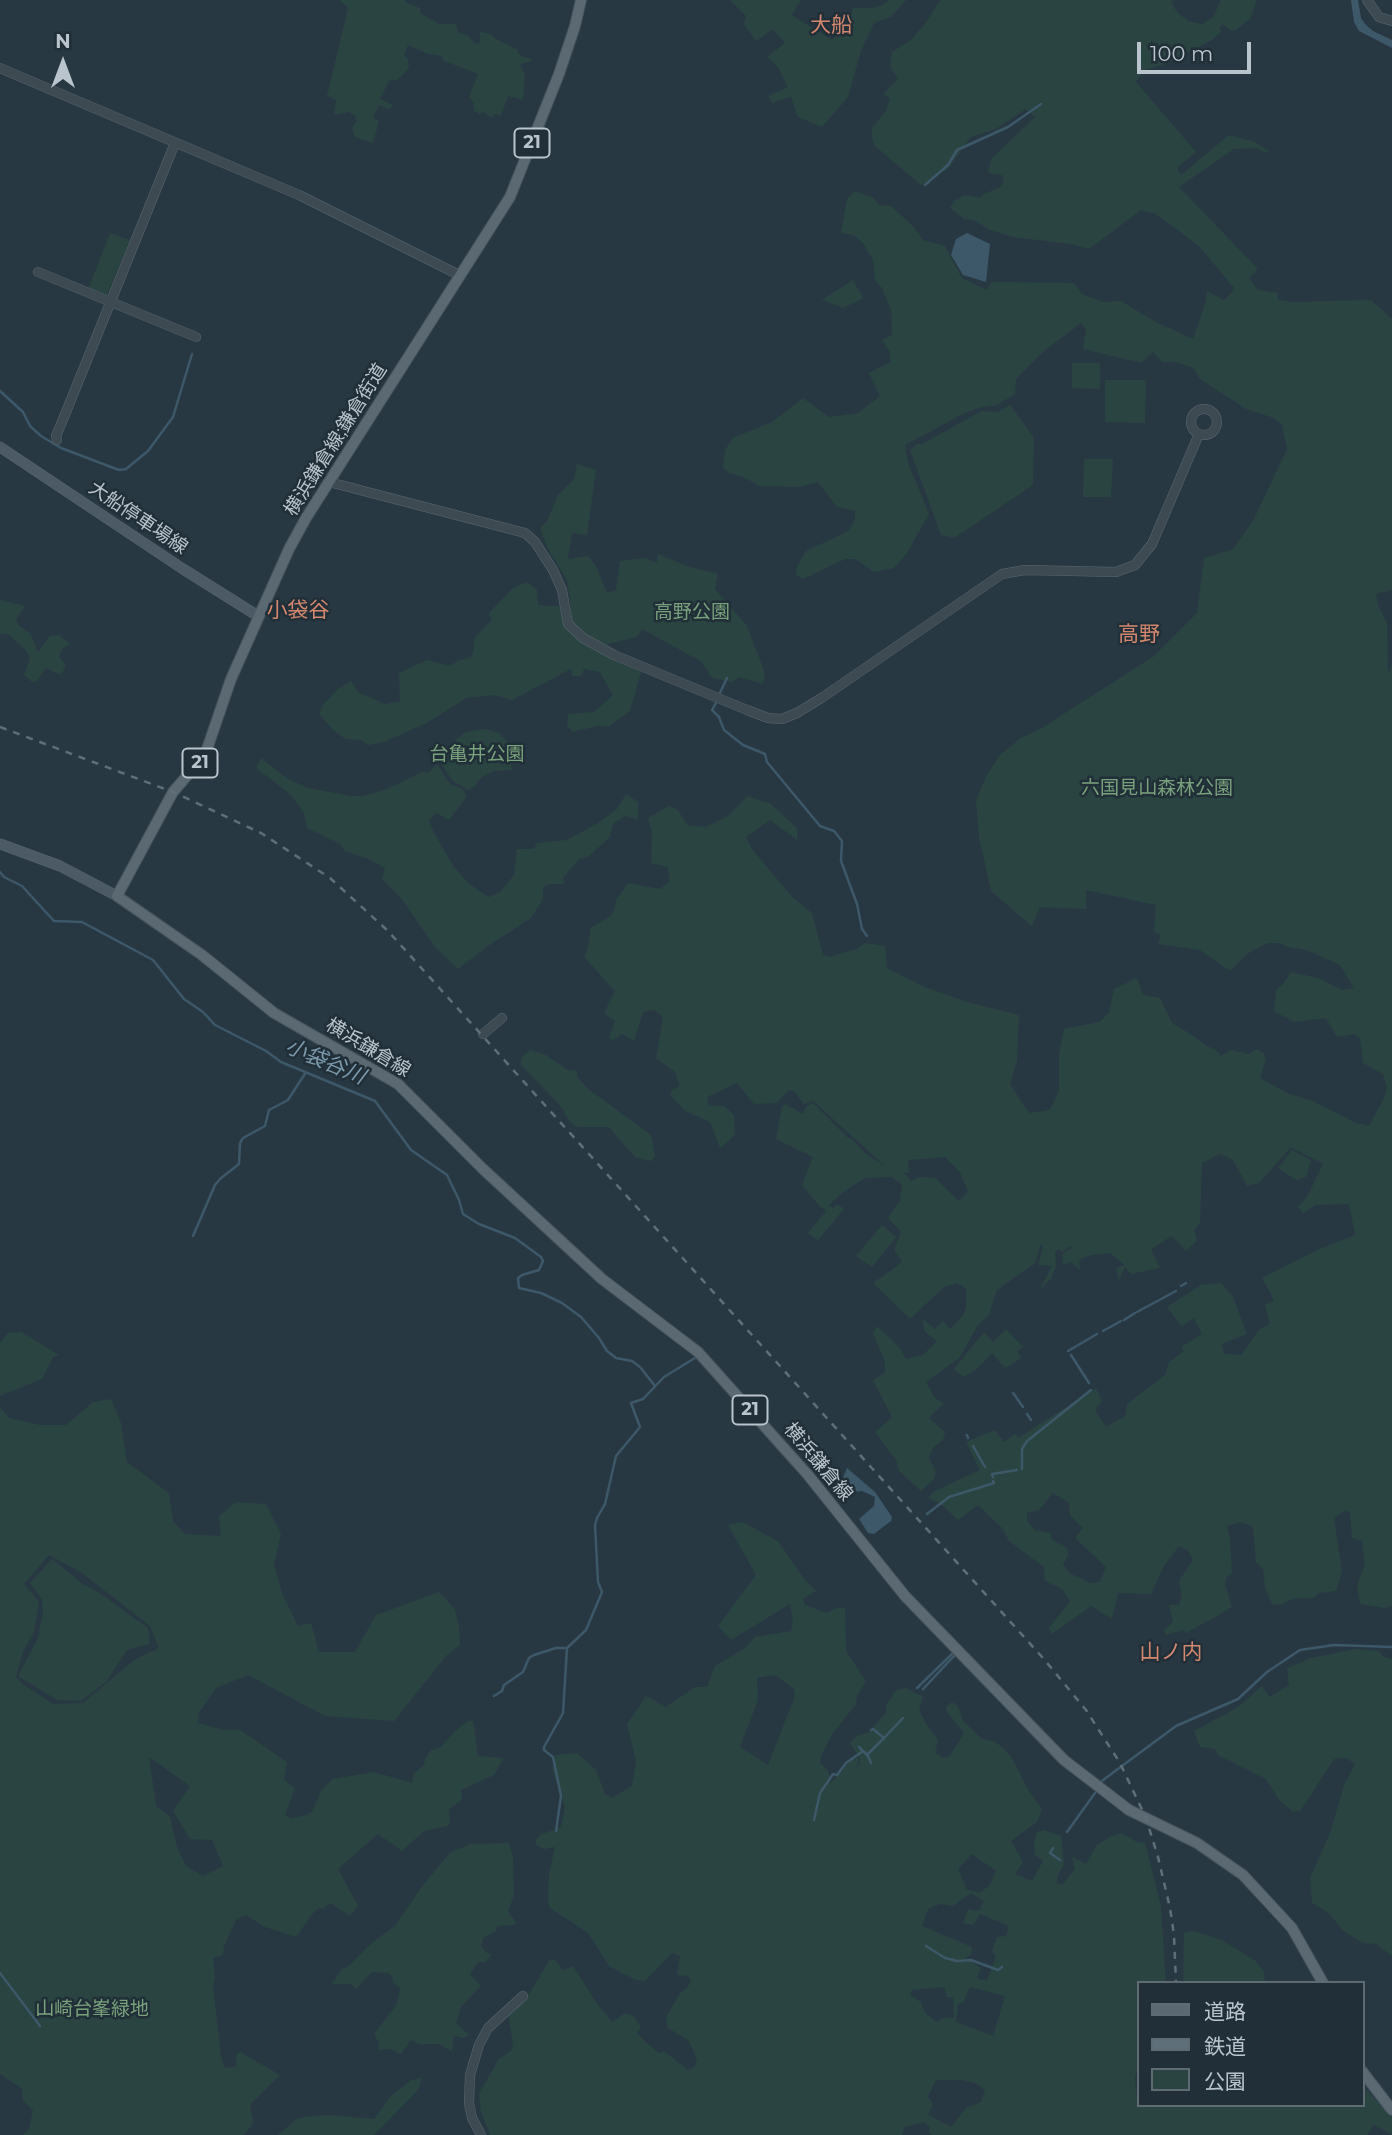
<!DOCTYPE html>
<html>
<head>
<meta charset="utf-8">
<style>
  body { margin:0 }
  #map { position:relative; width:1392px; height:2135px; overflow:hidden; background:#283843; font-family:Montserrat,"Noto Sans JP",sans-serif }
  canvas { display:block }
  .legend { position:absolute; left:1137px; top:1981px; width:228px; height:126px; box-sizing:border-box; background:#212f38; border:2px solid #5e6b73; margin:0; padding:9px 12px; list-style:none; font-size:21px; color:#bac4cc }
  .legend li { display:flex; align-items:center; gap:14px; height:35px }
  .legend b { width:35px; border:2px solid #5e6b73 }
  .north { position:absolute; left:28px; top:28px; width:70px; height:70px; -webkit-text-stroke:5px #212f38; paint-order:stroke; rotate:0deg; font-size:19px; font-weight:700; line-height:28px; text-align:center; color:#bac4cc }
  .north::after { content:''; display:block; margin:auto; width:24px; height:32px; background:#bac4cc; clip-path:polygon(50% 0,100% 100%,50% 72%,0 100%) }
  .scale { position:absolute; left:1137px; top:42px; width:114px; height:32px; box-sizing:border-box; border:4px solid #bac4cc; border-top:0; padding-left:9px; font-size:21px; line-height:24px; white-space:nowrap; color:#bac4cc; -webkit-text-stroke:5px #212f38; paint-order:stroke }
</style>
</head>
<body>
<div id="map">
<canvas width="1392" height="2135"></canvas>
<ul class="legend">
<li><b style="height:9px;background:#5b6972"></b>道路</li>
<li><b style="height:9px;background:#5f6f79"></b>鉄道</li>
<li><b style="height:19px;background:#2a4442"></b>公園</li>
</ul>
<div class="north">N</div>
<div class="scale">100 m</div>
</div>
<script>
const c = document.querySelector('canvas').getContext('2d');
c.lineJoin = 'round';
function fillPath(path, color) { c.fillStyle = color; c.fill(path, 'evenodd'); }
const poly = rows => new Path2D(rows.map(r => 'M' + r).join(''));
function stroke(path, color, width, dash) { c.strokeStyle = color; c.lineWidth = width; c.lineCap = dash ? 'butt' : 'round'; c.setLineDash(dash || []); c.stroke(path); }
function label(font, color, halo, rows, align = 'center') {
  c.font = font + ' Montserrat,"Noto Sans JP",sans-serif'; c.lineWidth = 5; c.setLineDash([]); c.textBaseline = 'middle'; c.strokeStyle = halo; c.fillStyle = color; for (const [text, x, y, turn = 0] of rows) {
    c.save(); c.translate(x, y); c.rotate((+turn || 0) * Math.PI / 180); c.textAlign = isNaN(turn) ? turn : align; if (halo) c.strokeText(text, 0, 0); c.fillText(text, 0, 0); c.restore();
  }
}
const green = poly([
  [340,0,405,0,407,3,420,8,420,13,439,24,456,24,458,32,468,36,476,44,480,42,480,32,491,34,496,39,518,50,518,53,523,57,531,59,532,61,520,64,525,75,523,100,508,96,501,116,494,114,492,118,483,112,479,114,474,110,474,103,469,97,478,74,442,60,443,56,428,54,408,45,404,56,408,59,409,68,396,81,390,79,380,99,393,105,389,109,379,105,373,117,379,121,373,143,355,137,352,128,357,121,355,115,349,112,334,115,336,100,327,96,348,8],
  [730,0,801,0,792,15,832,40,849,23,853,8,872,8,883,5,889,0,906,0,891,17,874,23,861,51,848,97,822,127,798,117,791,97,772,103,768,96,788,87,778,67,767,57,785,43,773,29,756,41,744,24,746,16],
  [940,0,1173,0,1171,2,1177,12,1188,21,1202,24,1213,17,1221,0,1257,0,1250,19,1236,30,1230,30,1223,24,1219,28,1221,32,1212,40,1163,65,1145,70,1136,82,1196,152,1177,168,1181,175,1229,135,1255,142,1269,151,1267,153,1256,148,1234,149,1179,187,1258,269,1249,278,1258,290,1278,293,1278,300,1292,302,1371,300,1392,319,1392,590,1376,594,1378,605,1387,623,1388,674,1392,664,1392,1606,1385,1608,1360,1604,1357,1585,1365,1565,1362,1541,1352,1538,1350,1513,1346,1510,1334,1518,1342,1571,1336,1591,1319,1593,1313,1598,1295,1598,1280,1605,1272,1604,1265,1588,1263,1569,1256,1562,1253,1527,1240,1522,1227,1526,1230,1539,1232,1573,1226,1578,1225,1584,1232,1607,1217,1616,1186,1633,1184,1630,1166,1635,1164,1630,1173,1622,1169,1605,1179,1605,1182,1595,1179,1581,1193,1560,1188,1551,1179,1546,1164,1566,1151,1594,1118,1593,1112,1619,1091,1606,1052,1634,1049,1628,1070,1601,1062,1589,1045,1581,1044,1567,1009,1541,1003,1529,978,1505,958,1520,942,1505,928,1497,935,1491,980,1470,966,1442,995,1430,1004,1442,1015,1434,1018,1438,1096,1388,1102,1401,1095,1410,1106,1427,1125,1416,1127,1404,1165,1375,1169,1362,1184,1351,1181,1347,1202,1334,1194,1318,1181,1326,1167,1307,1201,1285,1221,1283,1233,1297,1247,1334,1222,1344,1224,1354,1241,1355,1259,1330,1270,1324,1265,1305,1274,1300,1262,1278,1322,1248,1355,1235,1349,1204,1316,1205,1303,1213,1298,1207,1307,1197,1323,1164,1291,1147,1259,1183,1247,1186,1233,1160,1220,1154,1202,1163,1200,1223,1194,1230,1197,1240,1186,1251,1172,1236,1151,1249,1160,1268,1131,1274,1125,1267,1119,1280,1116,1268,1125,1265,1110,1253,1091,1255,1079,1260,1080,1270,1071,1262,1063,1265,1062,1255,1067,1250,1073,1248,1070,1246,1062,1252,1059,1249,1055,1252,1056,1266,1050,1280,1040,1289,1052,1266,1038,1265,1043,1247,1041,1244,1035,1263,997,1290,989,1315,978,1325,960,1357,926,1382,935,1398,944,1403,929,1418,945,1432,943,1440,933,1448,929,1457,936,1472,934,1479,921,1491,899,1471,896,1460,875,1432,892,1417,873,1380,885,1373,885,1362,873,1333,877,1326,899,1347,906,1359,923,1355,937,1341,924,1331,923,1319,935,1329,943,1321,950,1329,962,1317,966,1308,966,1289,957,1283,944,1287,910,1319,873,1283,897,1266,902,1261,894,1250,901,1232,888,1218,900,1201,902,1184,891,1177,865,1178,842,1193,829,1205,833,1208,837,1204,844,1209,818,1240,808,1233,826,1211,823,1207,821,1208,802,1185,813,1157,776,1139,782,1107,785,1104,803,1114,806,1106,813,1103,848,1138,851,1138,866,1154,886,1167,813,1101,804,1104,794,1091,789,1090,776,1103,754,1104,737,1083,707,1097,709,1106,724,1106,734,1115,735,1135,720,1148,710,1122,685,1111,670,1095,672,1090,680,1086,675,1072,656,1058,663,1017,654,1010,643,1012,634,1041,622,1034,613,1040,609,1038,615,1021,604,1013,615,991,584,957,589,944,590,928,611,916,615,907,616,900,628,883,660,889,670,881,668,867,651,863,652,832,648,818,669,806,677,809,688,825,705,827,728,816,748,796,771,804,797,828,797,840,770,820,746,837,752,849,793,898,812,913,823,955,829,957,857,949,865,943,885,946,887,968,925,987,967,1002,1019,1015,1017,1061,1010,1084,1029,1113,1050,1110,1059,1090,1059,1053,1064,1029,1099,1022,1109,1013,1114,989,1137,978,1143,995,1160,998,1172,1023,1194,1036,1205,1045,1216,1050,1221,1056,1231,1050,1249,1054,1257,1049,1263,1053,1266,1059,1260,1078,1287,1093,1313,1101,1356,1123,1369,1126,1384,1098,1387,1087,1383,1074,1363,1063,1360,1038,1354,1034,1337,1037,1326,1018,1294,1022,1274,1011,1276,990,1283,984,1291,972,1318,978,1342,990,1354,988,1340,965,1306,950,1288,947,1279,943,1267,943,1247,954,1230,971,1200,950,1158,944,1161,935,1154,932,1156,905,1086,890,1086,909,1040,907,1032,926,991,891,979,837,976,800,987,775,1000,755,1021,738,1042,728,1154,656,1197,613,1204,558,1233,549,1253,521,1287,449,1282,424,1274,418,1246,409,1200,379,1193,368,1176,362,1162,362,1153,352,1141,363,1083,349,1086,329,1081,323,1045,350,1016,379,1015,394,997,405,978,408,963,414,905,445,908,463,929,514,907,553,894,568,874,572,855,559,845,559,803,579,796,575,797,567,806,551,849,531,855,519,855,511,837,507,818,482,799,487,760,486,741,476,731,474,723,468,725,450,733,438,772,422,803,398,829,417,858,413,880,396,869,373,891,362,889,356,891,354,882,340,892,335,891,310,882,288,875,281,873,260,863,243,854,235,841,233,847,199,855,191,874,198,879,205,891,206,914,227,923,240,945,246,962,278,986,290,992,282,1074,283,1082,294,1103,302,1121,301,1154,321,1193,339,1205,304,1207,291,1224,300,1233,291,1234,288,1199,246,1156,214,1141,210,1089,249,1071,244,1013,237,990,230,974,220,964,219,950,208,954,201,965,195,980,198,984,194,1001,187,1004,179,1002,175,990,174,988,171,992,158,1035,117,1026,109,996,129,971,137,948,169,921,185,875,146,872,138,872,128,886,111,890,98,883,94,898,79,890,67,892,52,911,40,927,21],
  [945,1157,960,1172,968,1192,959,1201,935,1178,919,1177,910,1181,910,1178,903,1173,909,1173,908,1160],
  [1053,1493,1069,1503,1070,1515,1083,1528,1075,1538,1106,1567,1100,1582,1090,1583,1069,1573,1063,1564,1068,1556,1067,1548,1051,1539,1051,1533,1035,1530,1027,1521,1027,1513,1039,1510],
  [110,233,130,240,107,295,105,296,90,290,89,287],
  [853,280,863,298,843,308,822,300],
  [1072,363,1100,363,1100,389,1072,388],
  [1105,380,1146,380,1145,423,1105,422],
  [1010,405,1034,438,1033,485,954,538,941,535,910,450,917,444,922,444,982,411,998,412],
  [1084,459,1113,459,1111,497,1083,497],
  [577,464,596,470,587,535,572,533,568,559,588,556,596,566,607,593,616,590,620,561,645,558,657,563,658,554,687,566,718,574,715,589,747,626,763,668,765,678,762,684,739,677,732,682,712,678,702,662,642,629,637,637,604,645,603,653,641,672,630,711,609,726,598,726,572,732,567,725,568,714,594,712,613,695,600,672,584,669,581,676,572,676,571,669,512,700,495,695,466,698,427,723,384,742,369,745,361,740,346,739,334,731,319,714,323,705,338,689,351,681,358,692,385,704,400,701,399,673,427,660,449,666,460,660,470,658,473,653,475,637,492,620,489,613,513,588,527,582,537,590,538,605,571,607,567,580,548,549,540,528,547,521,558,495,574,479],
  [0,600,25,606,16,619,18,625,30,633,38,652,50,636,59,635,70,644,62,649,59,657,66,665,61,675,46,668,36,682,32,682,24,675,30,658,26,650,8,634,0,634],
  [485,729,499,733,509,743,512,770,493,771,481,778,474,787,468,790,453,781,440,762,440,754,465,732],
  [261,758,288,779,308,788,351,796,363,796,387,789,422,772,428,773,437,764,450,784,462,789,467,796,449,820,436,813,429,821,434,833,454,867,468,883,489,897,501,891,514,875,517,849,534,849,537,843,567,840,598,823,617,809,626,794,638,802,638,820,625,816,613,824,610,837,588,857,579,859,563,878,564,884,549,884,543,887,543,899,531,918,488,946,458,969,435,947,401,898,382,879,385,868,371,860,345,851,340,844,307,828,304,813,290,794,256,768],
  [530,1050,546,1055,568,1070,577,1071,577,1076,587,1088,651,1135,655,1156,651,1161,635,1157,609,1127,578,1127,570,1122,560,1105,521,1065,521,1058],
  [1292,1150,1311,1160,1306,1177,1296,1180,1278,1168],
  [882,1225,896,1237,872,1267,856,1256],
  [1006,1329,1023,1347,1017,1351,1021,1358,1005,1368,992,1353,977,1369,963,1377,954,1369,984,1332,993,1342],
  [21,1332,59,1355,53,1357,42,1379,0,1396,0,1343,8,1333],
  [111,1399,121,1423,127,1462,169,1493,173,1521,185,1534,221,1536,219,1516,236,1502,266,1504,281,1534,274,1564,282,1593,298,1626,311,1623,319,1652,355,1652,376,1615,439,1592,455,1609,459,1627,460,1645,446,1656,394,1721,325,1716,248,1675,216,1688,199,1713,198,1723,224,1730,240,1730,287,1762,284,1780,295,1788,285,1815,291,1818,300,1817,312,1812,322,1789,333,1779,374,1772,412,1783,414,1773,424,1765,425,1759,431,1750,440,1748,454,1732,468,1721,473,1721,478,1756,504,1758,494,1775,461,1790,462,1800,449,1809,450,1822,448,1826,424,1831,402,1851,378,1834,338,1869,358,1906,350,1916,330,1903,323,1909,319,1908,313,1913,296,1937,265,1927,246,1915,236,1920,224,1946,223,1955,213,1958,215,1978,213,1986,221,2057,225,2068,237,2066,236,2056,240,2052,280,2075,250,2105,253,2123,244,2135,23,2135,29,2129,33,2110,23,2101,22,2089,0,2074,0,1407,9,1418,40,1425,66,1425,93,1402],
  [49,1555,82,1573,150,1626,159,1648,134,1660,83,1703,54,1704,25,1686,16,1677,23,1652,34,1632,39,1602,24,1584],
  [149,1757,190,1786,173,1811,190,1839,212,1840,223,1866,203,1876,186,1866,177,1847,170,1817,156,1806],
  [742,1522,778,1541,805,1580,816,1591,803,1599,805,1605,827,1613,837,1608,845,1608,846,1651,866,1681,857,1696,856,1704,831,1736,821,1756,820,1763,828,1771,831,1783,853,1758,857,1757,859,1761,855,1769,860,1763,859,1757,850,1743,858,1735,869,1732,886,1713,886,1705,896,1690,906,1688,923,1697,919,1710,928,1727,938,1740,935,1753,944,1758,950,1756,964,1733,947,1712,946,1707,952,1702,958,1706,963,1721,982,1739,996,1742,1011,1756,1028,1790,1042,1809,1037,1822,1011,1841,1023,1862,1015,1874,1032,1881,1043,1861,1035,1855,1034,1842,1037,1832,1044,1830,1061,1836,1064,1864,1057,1877,1057,1883,1062,1885,1075,1869,1072,1857,1086,1864,1097,1845,1110,1837,1122,1833,1137,1842,1145,1843,1161,1907,1166,1983,1138,1983,1138,2062,1135,2079,1138,2106,1362,2105,1362,2085,1392,2117,1392,2135,1374,2125,1367,2135,932,2135,929,2133,930,2127,923,2122,905,2127,902,2135,490,2135,481,2112,479,2094,498,2060,512,2050,513,2043,508,2015,528,1996,550,1959,557,1961,563,1971,573,1966,598,2005,612,2022,625,2013,634,2016,641,2027,637,2033,649,2045,659,2053,665,2052,688,2070,695,2067,697,2059,688,2040,668,2028,666,2018,680,1993,687,1988,691,1981,688,1976,677,1975,680,1956,672,1953,645,1981,636,1980,609,1966,588,1933,550,1908,548,1901,549,1874,555,1847,544,1849,536,1845,536,1840,540,1835,561,1827,565,1807,552,1769,556,1755,577,1753,596,1770,605,1794,612,1798,632,1786,636,1761,627,1724,646,1696,666,1707,695,1687,707,1687,715,1666,745,1648,755,1637,791,1631,793,1621,790,1604,731,1640,718,1626,756,1575,728,1525],
  [775,1675,794,1689,795,1696,768,1765,740,1747,758,1700,757,1678],
  [972,1854,996,1871,989,1886,979,1893,967,1890,958,1869],
  [971,1893,984,1901,979,1911,968,1909,963,1923,973,1925,980,1914,1009,1926,1006,1936,997,1937,992,1951,996,1956,987,1981,977,1978,981,1968,965,1957,971,1955,972,1947,922,1926,928,1909,940,1904,953,1906],
  [944,1987,947,1997,953,1997,954,2018,945,2018,937,2022,925,2013,921,2002,910,1995,912,1990],
  [970,1987,1005,1996,993,2036,956,2022,958,2004,963,2003],
  [936,2080,960,2080,975,2083,985,2090,981,2102,966,2108,951,2127,928,2115,933,2104,928,2096],
  [52,1559,83,1584,98,1592,148,1628,150,1644,127,1650,106,1682,81,1701,57,1700,18,1676,38,1638,43,1612,42,1599,30,1583],
  [1356,1649,1379,1651,1383,1657,1392,1659,1392,1956,1376,1944,1363,1943,1342,1930,1329,1913,1312,1903,1310,1878,1330,1833,1344,1785,1355,1764,1346,1758,1334,1759,1301,1810,1293,1812,1280,1801,1266,1779,1218,1755,1215,1749,1200,1747,1194,1731,1237,1708,1262,1686,1270,1697,1289,1685,1287,1668,1311,1658],
  [509,1843,513,1857,514,1896,508,1911,516,1923,513,1925,497,1926,496,1931,483,1938,481,1946,487,1953,492,1954,486,1962,478,1962,470,1974,481,1986,461,2007,456,2023,469,2035,464,2038,454,2036,452,2051,439,2044,419,2044,411,2040,401,2054,391,2049,379,2050,379,2043,374,2034,397,2004,400,1988,393,1982,392,1976,388,1973,372,1972,356,1989,351,1984,332,1984,341,1970,350,1965,373,1942,395,1926,423,1885,450,1853,470,1844],
  [1194,1931,1222,1940,1256,1961,1264,1972,1265,1983,1183,1983,1184,1933],
  [422,2078,418,2090,374,2135,278,2135,298,2118,304,2117,328,2115,374,2119,390,2097,411,2080]
]);
const water = poly([
  [1351,0,1358,0,1361,18,1366,25,1373,31,1392,40,1392,48,1359,31,1354,22],
  [967,233,990,244,986,282,963,275,951,255,956,239],
  [847,1468,875,1492,892,1517,891,1521,874,1534,868,1533,859,1519,874,1506,875,1497,862,1491,847,1493,843,1491,842,1480]
]);
const stream = poly([
  [925,185,948,165,957,150,1008,127,1041,104],
  [0,391,23,412,30,426,41,436,61,448,119,470,126,469,148,451,173,417,192,354],
  [719,695,727,678],
  [717,701,712,710,719,717,724,730,743,745,765,754,767,762,820,826,834,831,842,841,841,861,857,904,862,929,867,936],
  [0,872,4,877,22,886,54,921,82,922,153,960,184,999,203,1012,215,1025,266,1051,281,1062,375,1101,411,1150,447,1175,459,1200,463,1214,479,1224,515,1238,541,1257,543,1261,539,1270,522,1275,518,1278,519,1288,541,1293,562,1303,581,1317,599,1338,607,1351,616,1358,632,1361,640,1367,655,1386],
  [193,1236,215,1185,220,1179,239,1164,240,1143,243,1138,265,1126,269,1110,288,1100,306,1072],
  [1181,1286,1186,1283],
  [1137,1312,1176,1291],
  [1124,1320,1135,1313],
  [1103,1331,1121,1321],
  [1068,1351,1097,1334],
  [1071,1355,1089,1383],
  [1013,1393,1023,1407],
  [1027,1414,1031,1420],
  [967,1435,968,1438],
  [973,1446,985,1467],
  [1022,1469,1022,1449,1027,1441,1091,1390],
  [993,1477,992,1474,1017,1470],
  [927,1514,949,1497,994,1483,993,1481],
  [917,1688,953,1653],
  [923,1689,955,1655],
  [494,1696,502,1691,504,1685,523,1672,529,1658,534,1655,556,1648,567,1648],
  [871,1730,873,1729,884,1738,903,1718],
  [859,1747,868,1756,871,1763],
  [867,1755,884,1738],
  [1099,1783,1176,1726,1238,1699,1267,1672,1300,1650,1334,1645,1392,1647],
  [814,1820,820,1793,833,1774,837,1775,846,1763,863,1751],
  [556,1831,561,1796,553,1757,544,1750,544,1747,563,1713,567,1648,586,1630,602,1592,598,1582,595,1525,597,1518,605,1504,616,1456,640,1427,631,1403,643,1399,664,1377,695,1358],
  [1067,1832,1095,1793],
  [1053,1848,1050,1853,1060,1860],
  [926,1946,945,1958,957,1961,971,1960,998,1970,1002,1967],
  [0,1973,40,2026]
]);
const tertiary = poly([
  [1367,0,1379,17,1392,21],
  [0,68,299,195,461,276],
  [38,272,196,337],
  '1191 422a13 13 0 1 1 26 0a13 13 0 1 1-26 0Z',
  [57,440,56,436,66,412,175,143],
  [329,482,525,533,535,542,553,570,562,590,568,624,583,638,614,655,747,710,768,718,782,719,797,713,823,697,1002,574,1025,570,1116,572,1135,565,1152,544,1199,434],
  [483,1034,502,1018],
  [481,2135,472,2118,469,2103,470,2075,479,2045,488,2028,523,1996]
]);
const secondary = poly([
  [0,447,183,569,258,616],
  [0,844,60,866,117,896]
]);
const primary = poly([
  [581,0,575,26,559,74,510,197,306,518,289,549,231,679,205,755,173,792,117,896,202,955,274,1013,398,1084,483,1169,602,1279,698,1352,808,1475,905,1596,1064,1760,1129,1810,1197,1843,1243,1875,1292,1928,1323,1983],
  [1362,2071,1392,2110]
]);
const rail = poly([
  [0,727,173,792,261,833,330,878,388,931,1043,1658,1086,1710,1120,1763,1146,1818,1158,1857,1170,1908,1174,1935,1176,1983],
  [1173,2107,1173,2105]
]);
const shields = [
  [532,143,35],
  [200,763,35],
  [750,1410,35]
];
const shieldNames = [
  ["21",532,143],
  ["21",200,763],
  ["21",750,1410]
];
const streetNames = [
  ["横浜鎌倉線;鎌倉街道",336,440,-58],
  ["大船停車場線",138,518,34],
  ["横浜鎌倉線",368,1048,31],
  ["横浜鎌倉線",818,1462,50]
];
const parkNames = [
  ["高野公園",692,612],
  ["台亀井公園",477,754],
  ["六国見山森林公園",1157,788],
  ["山崎台峯緑地",92,2009]
];
const neighbourhoodNames = [
  ["大船",831,26],
  ["小袋谷",298,611],
  ["高野",1139,635],
  ["山ノ内",1171,1653]
];
const waterNames = [
  ["小袋谷川",325,1062,23]
];
fillPath(green, '#2a4442');
fillPath(water, '#3d5869');
stroke(stream, '#3d5869', 2.5);
stroke(tertiary, '#5b6770', 10);
stroke(secondary, '#5b6770', 11);
stroke(primary, '#46535c', 12);
stroke(tertiary, '#3d4a52', 9);
stroke(secondary, '#4b5a65', 10);
stroke(primary, '#5b6972', 10);
stroke(rail, '#5f6f79', 2.5, [7, 7]);
for (const [x, y, w] of shields) { const box = new Path2D(); box.roundRect(x - w / 2, y - 14.5, w, 29, 5); c.fillStyle = '#212f38'; c.fill(box); stroke(box, '#bac4cc', 2); }
label('bold 18px', '#bac4cc', null, shieldNames);
label('19px', '#bac4cc', '#212f38', streetNames);
label('19px', '#79a17b', '#212f38', parkNames);
label('21px', '#d3876e', '#212f38', neighbourhoodNames);
label('italic 21px', '#7c9aad', '#212f38', waterNames);
</script>
</body>
</html>
